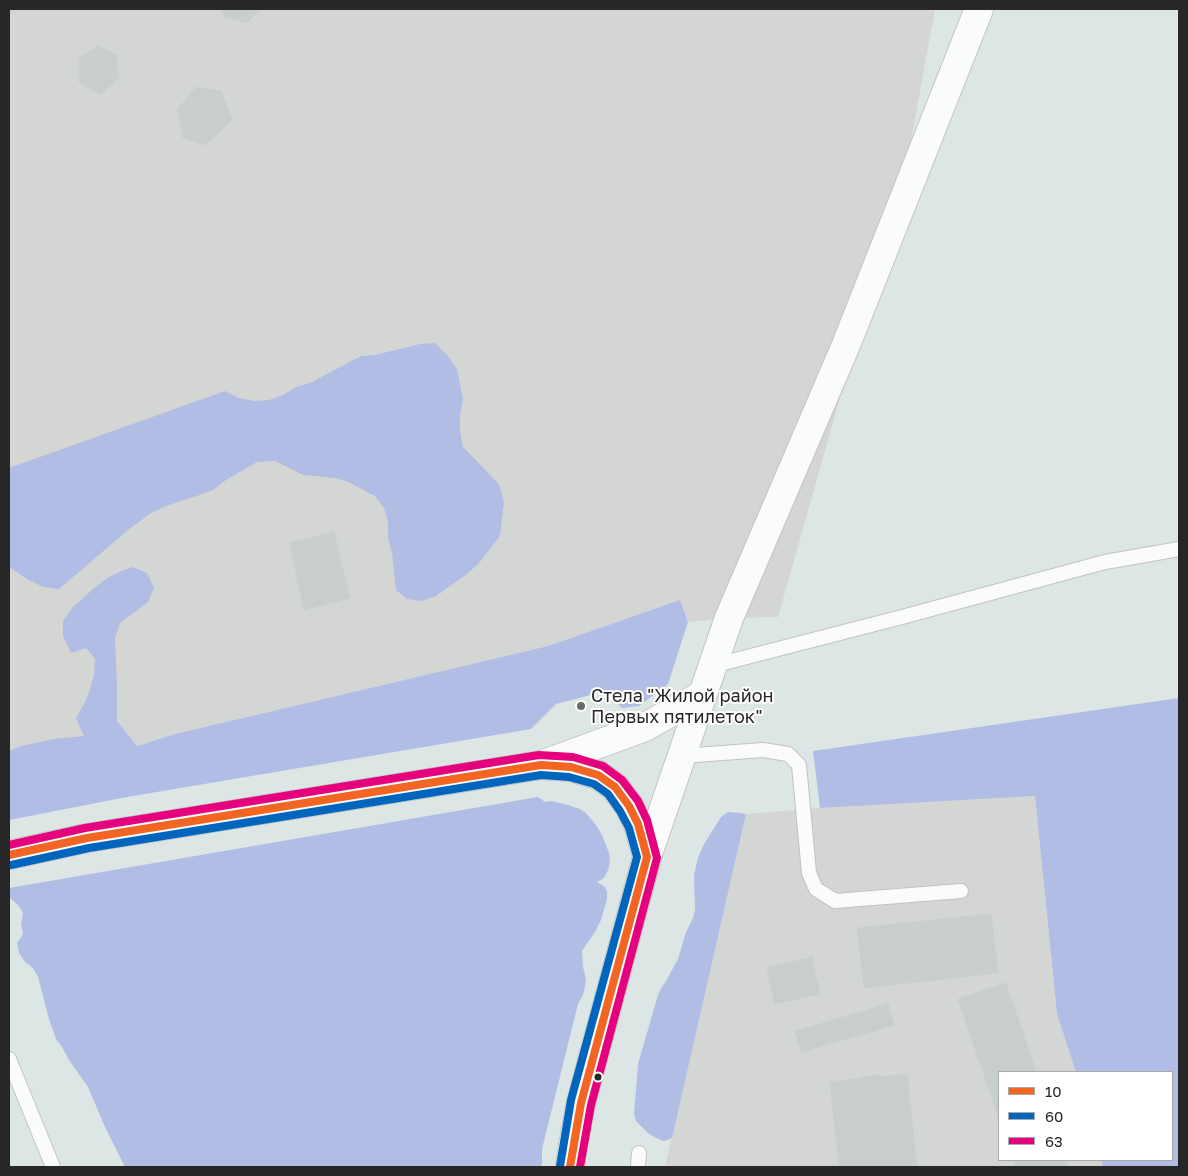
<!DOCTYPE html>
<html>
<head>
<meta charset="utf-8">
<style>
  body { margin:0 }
  #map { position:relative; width:1188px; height:1176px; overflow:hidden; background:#dce6e4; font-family:"Golos Text",sans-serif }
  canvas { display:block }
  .frame { position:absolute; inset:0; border:10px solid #272727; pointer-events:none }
  .legend { position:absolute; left:998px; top:1071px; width:175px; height:90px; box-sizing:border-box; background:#fff; border:1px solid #a9a9a9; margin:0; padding:6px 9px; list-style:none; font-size:15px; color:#272727 }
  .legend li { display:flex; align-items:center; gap:10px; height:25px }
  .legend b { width:25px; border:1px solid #a9a9a9 }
</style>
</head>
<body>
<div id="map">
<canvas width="1188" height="1176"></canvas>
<div class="frame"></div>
<ul class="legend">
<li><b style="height:6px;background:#f26522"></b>10</li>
<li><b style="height:6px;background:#0065bd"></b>60</li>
<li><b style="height:6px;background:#e5007d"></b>63</li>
</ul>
</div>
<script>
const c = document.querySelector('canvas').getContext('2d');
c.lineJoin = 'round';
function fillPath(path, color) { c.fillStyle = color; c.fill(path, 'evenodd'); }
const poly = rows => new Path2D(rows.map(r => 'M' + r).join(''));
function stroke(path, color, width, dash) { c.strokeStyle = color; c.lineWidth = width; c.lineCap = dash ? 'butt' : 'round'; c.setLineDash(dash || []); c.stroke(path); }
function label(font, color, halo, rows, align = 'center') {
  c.font = font + ' "Golos Text",sans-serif'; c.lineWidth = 4; c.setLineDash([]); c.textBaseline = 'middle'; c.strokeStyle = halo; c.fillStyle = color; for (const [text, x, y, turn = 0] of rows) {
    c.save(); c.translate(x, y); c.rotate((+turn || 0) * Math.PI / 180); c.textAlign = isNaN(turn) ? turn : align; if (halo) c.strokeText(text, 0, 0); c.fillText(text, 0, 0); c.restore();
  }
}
const industrial = poly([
  [9,9,935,9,908,157,778,617,729,618,688,622,680,600,548,646,175,734,9,787],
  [1035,796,1057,1014,1076,1072,999,1072,999,1160,1101,1160,1103,1167,665,1167,746,814,820,808]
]);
const green = poly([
  [435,343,447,355,457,369,463,399,460,415,460,431,463,447,499,484,504,502,500,536,479,563,467,574,436,596,422,601,407,599,396,590,392,553,388,538,388,522,384,508,375,496,348,482,335,478,303,475,275,461,257,462,226,480,213,490,197,496,166,506,151,513,128,530,59,589,43,587,27,579,9,567,9,468,225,391,239,398,254,401,269,400,283,395,296,387,310,383,361,356,375,355,420,344],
  [133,567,147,573,154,588,148,602,120,623,115,638,117,688,117,721,137,746,175,734,548,646,680,600,688,622,668,684,639,706,622,708,606,691,556,704,531,729,127,797,9,820,9,751,21,746,54,739,84,736,76,718,85,702,90,689,94,675,95,659,86,648,71,653,63,636,63,621,72,608,94,588,107,578,119,572],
  [1179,698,1179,1167,1103,1167,1101,1160,1172,1160,1172,1072,1076,1072,1057,1014,1035,796,820,808,813,751],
  [538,797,545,802,551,801,568,805,580,809,586,813,596,825,602,835,609,853,610,862,608,870,604,878,597,882,605,887,607,892,607,899,601,920,595,932,582,951,583,967,586,979,585,986,583,995,578,1004,542,1149,542,1167,125,1167,105,1127,88,1087,69,1060,62,1047,56,1039,49,1019,38,977,33,968,25,962,19,953,17,943,23,934,21,924,23,913,18,905,10,898,9,888],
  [728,812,741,813,746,814,672,1138,664,1141,656,1138,648,1133,636,1121,634,1114,638,1064,658,995,661,988,666,981,678,959,686,932,693,918,695,910,694,875,698,858,704,844,721,817]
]);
const building = poly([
  [221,9,260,9,247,23,224,17,221,9],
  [98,46,116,55,119,77,100,95,79,82,79,58,98,46],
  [196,87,221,91,232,120,205,145,183,138,177,110,196,87],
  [334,532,350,598,304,610,290,543,334,532],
  [991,914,998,973,864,988,857,928,991,914],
  [812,957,820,994,775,1004,767,968,812,957],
  [1006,983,1036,1072,999,1072,999,1119,958,999,1006,983],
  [888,1004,894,1025,801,1052,795,1031,888,1004],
  [907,1074,917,1167,839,1167,830,1082,862,1078,861,1077,880,1075,880,1077,907,1074],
  [1013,1160,1066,1160,1068,1167,1016,1167,1013,1160]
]);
const lane = poly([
  [712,666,902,617,1105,562,1179,549],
  [682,756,763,750,788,754,799,765,809,873,816,889,835,901,961,891],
  [9,1059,53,1167],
  [638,1167,639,1153]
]);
const street = poly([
  [541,765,645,727,702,695],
  [647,857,729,618,846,345,979,9]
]);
const secondary = poly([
  [9,855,87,838,541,765,571,767,598,775,615,787,629,806,638,824,647,857,581,1103,573,1145,570,1167]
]);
const bus1 = poly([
  [9,855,87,838,541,765,571,767,598,775,615,787,629,806,638,824,647,857,581,1103,570,1167]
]);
const bus2 = poly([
  [11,865,89,848,541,775,569,777,594,784,608,794,620,811,629,828,637,857,571,1100,560,1166]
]);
const bus3 = poly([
  [9,845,85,828,539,755,573,757,603,766,622,780,638,801,647,820,657,858,591,1105,580,1167]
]);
const markers = [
  [581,706,5,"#666a69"],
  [598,1077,4.5,"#272727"]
];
const poiNames = [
  ["Стела \"Жилой район",591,696],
  ["Первых пятилеток\"",591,717]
];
fillPath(industrial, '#d4d6d3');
fillPath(green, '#b2bde5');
fillPath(building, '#c7cecd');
stroke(building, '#c8d1cf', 1);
stroke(lane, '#c2c3c2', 16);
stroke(street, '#c2c3c2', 30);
stroke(secondary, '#c2c3c2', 30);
stroke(lane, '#fafbfb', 14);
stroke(street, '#fafbfb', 28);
stroke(secondary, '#fafbfb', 28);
stroke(bus1, '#f26522', 8);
stroke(bus2, '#0065bd', 8);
stroke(bus3, '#e5007d', 8);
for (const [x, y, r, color] of markers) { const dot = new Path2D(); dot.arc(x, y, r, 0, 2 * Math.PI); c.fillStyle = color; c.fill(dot); stroke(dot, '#fff', 2); }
label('18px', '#272727', '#fff', poiNames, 'left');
</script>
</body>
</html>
